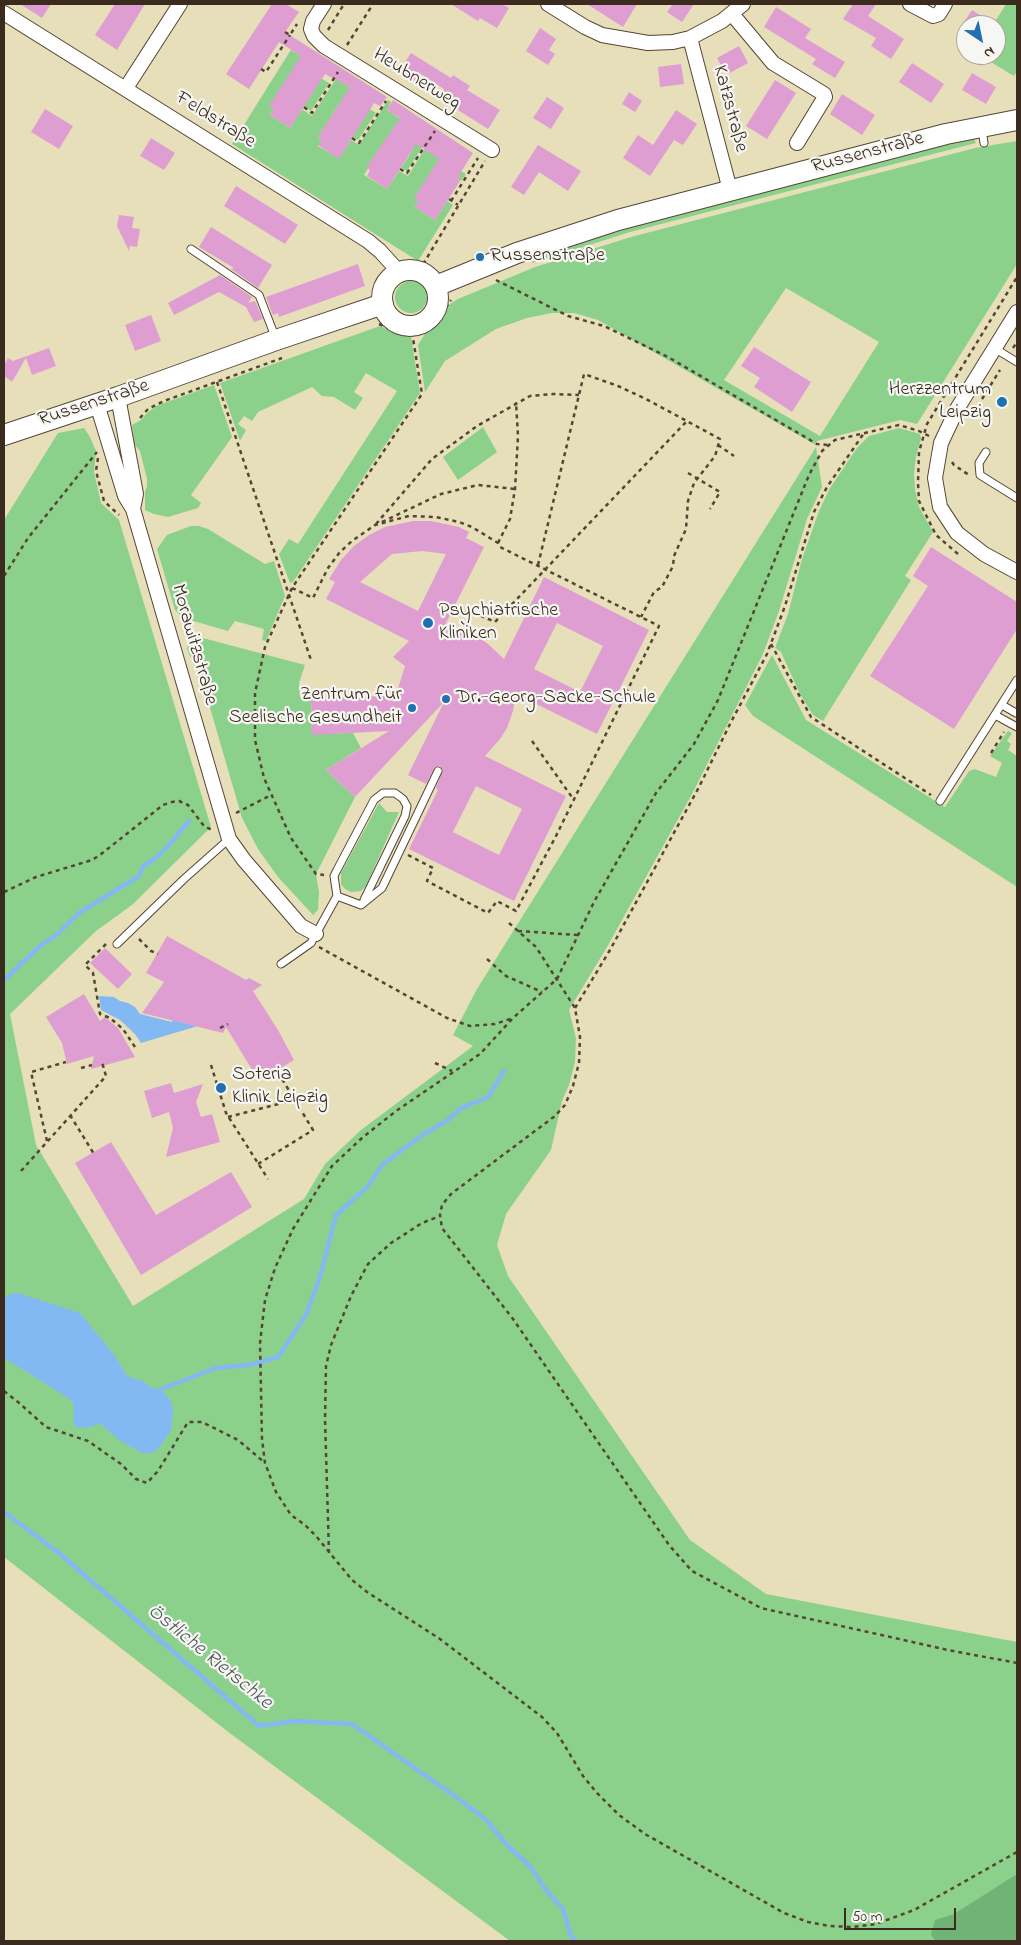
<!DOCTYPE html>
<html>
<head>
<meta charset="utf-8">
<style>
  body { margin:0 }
  #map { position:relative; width:1021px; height:1945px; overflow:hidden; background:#e6dfba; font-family:"Indie Flower",sans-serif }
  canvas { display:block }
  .frame { position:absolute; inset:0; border:5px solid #3b2a1e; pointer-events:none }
  .north { position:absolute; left:956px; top:15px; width:50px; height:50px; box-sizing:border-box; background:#f6f6f2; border:1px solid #aba49d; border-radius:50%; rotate:146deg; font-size:14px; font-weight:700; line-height:20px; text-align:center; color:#3b2a1e }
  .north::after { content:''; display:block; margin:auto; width:18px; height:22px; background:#1f6fb2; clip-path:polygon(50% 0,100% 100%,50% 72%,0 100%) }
  .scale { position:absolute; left:844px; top:1908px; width:112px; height:22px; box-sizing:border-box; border:2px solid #3b2a1e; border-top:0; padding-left:6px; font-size:15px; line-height:18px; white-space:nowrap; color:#3b2a1e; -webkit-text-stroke:4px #f6f6f2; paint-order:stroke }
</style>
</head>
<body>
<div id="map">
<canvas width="1021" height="1945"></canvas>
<div class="frame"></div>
<div class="north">N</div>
<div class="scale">50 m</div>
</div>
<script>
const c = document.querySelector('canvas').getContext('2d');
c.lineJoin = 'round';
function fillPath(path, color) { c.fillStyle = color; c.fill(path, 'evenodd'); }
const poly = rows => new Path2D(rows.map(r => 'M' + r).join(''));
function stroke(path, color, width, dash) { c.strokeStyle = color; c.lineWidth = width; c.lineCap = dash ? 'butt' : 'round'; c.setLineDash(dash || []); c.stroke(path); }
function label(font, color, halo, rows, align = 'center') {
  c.font = font + ' "Indie Flower",sans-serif'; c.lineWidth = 4.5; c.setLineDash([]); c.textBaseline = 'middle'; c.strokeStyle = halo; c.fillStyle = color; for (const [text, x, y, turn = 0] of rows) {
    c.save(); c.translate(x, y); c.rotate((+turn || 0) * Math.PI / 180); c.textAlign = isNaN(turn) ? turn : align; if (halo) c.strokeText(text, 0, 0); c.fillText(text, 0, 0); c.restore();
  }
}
const green = poly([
  [1006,4,1017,4,1017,71,1014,76,979,55,996,55,996,25,993,25],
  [297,40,291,50,311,62,311,72,329,83,311,111,304,106,315,89,270,106,274,109,270,115,290,128,302,109,312,116,341,71,338,80,358,92,358,102,376,113,358,140,353,137,342,108,338,106,332,115,336,118,328,130,324,128,318,137,322,140,318,146,339,158,351,140,359,145,388,100,391,102,387,110,406,122,424,144,407,171,401,168,412,151,388,137,364,175,387,189,399,171,408,176,436,131,438,132,427,151,466,174,461,181,458,179,460,176,454,172,415,198,419,201,415,207,435,220,447,201,453,205,418,261,232,144],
  [974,138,976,143,630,232,533,263,530,256,574,241,917,150],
  [1017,141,1017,264,917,424,900,420,817,441,814,444,598,320,574,313,552,313,527,318,496,329,445,361,425,392,418,345,425,334,441,322,450,304,458,299,535,267,631,237,975,148],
  [786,288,879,342,820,436,724,380],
  '395 297a16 16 0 1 1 32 0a16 16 0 1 1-32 0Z',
  [380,326,398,334,411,337,420,393,293,582,290,583,279,554,289,539,298,544,397,391,366,373,354,392,363,398,355,410,334,397,322,396,312,387,258,412,252,421,244,416,238,424,246,430,240,441,220,383],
  [214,385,232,437,191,495,201,503,198,508,168,517,154,514,145,510,145,492,147,486,147,479,140,451,134,444,132,425,141,420,146,414,156,406],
  [483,427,497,452,458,480,443,457],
  [84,428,90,437,96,451,94,472,101,503,119,520,211,827,132,905,96,931,10,1014,36,1145,133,1306,304,1199,325,1164,361,1130,473,1046,453,1035,477,989,816,447,822,487,807,519,779,611,763,654,692,794,607,947,569,1010,576,1038,575,1062,569,1085,562,1101,551,1150,506,1214,497,1245,508,1276,690,1540,766,1594,1017,1642,1017,1941,510,1941,231,1734,4,1557,4,520,58,433],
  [899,428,920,434,921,439,916,456,914,474,915,490,919,507,933,532,905,576,911,580,823,721,813,715,800,694,781,652,775,648,788,614,802,559,819,511,830,488,857,448,869,436],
  [191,526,199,526,208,529,265,564,274,561,285,596,266,641,262,640,264,629,235,621,228,631,183,618,175,610,157,549,167,535],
  [199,637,305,665,299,683,300,698,311,699,312,734,353,733,361,748,326,770,355,797,316,874,319,892,318,910,313,915,278,877,258,849,242,818,204,687,187,649,189,640],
  [772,655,806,720,945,807,969,771,975,769,996,777,1002,763,990,756,1008,731,1012,733,1007,741,1011,744,1008,750,1017,756,1017,887,753,716,745,705],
  [379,803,387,812,399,812,366,886,361,891,351,892,345,889,341,884,341,873]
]);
const forest = poly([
  [1017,1874,1017,1941,935,1941,931,1934,935,1920,954,1914]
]);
const water = poly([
  [99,996,114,997,120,1001,128,1003,135,1007,140,1014,172,1022,173,1018,198,1026,141,1043,135,1034,120,1020,101,1010],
  [12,1293,18,1293,80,1313,115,1356,126,1374,131,1378,141,1380,154,1389,161,1389,172,1403,173,1414,171,1430,160,1447,152,1453,142,1453,119,1440,100,1423,91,1427,76,1428,74,1424,73,1403,70,1399,4,1358,4,1298]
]);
const stream = poly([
  [4,980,40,946,55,936,79,913,139,876,143,866,156,858,167,847,189,821],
  [161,1389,216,1368,250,1365,278,1357,306,1315,320,1277,336,1215,367,1187,383,1164,424,1134,448,1120,461,1108,488,1097,504,1071],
  [4,1512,59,1553,259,1726,295,1721,352,1724,463,1802,486,1820,507,1845,530,1866,545,1889,563,1909,571,1936,576,1941]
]);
const building = poly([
  [20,4,51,4,42,18],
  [115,4,145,4,117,50,95,35],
  [272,4,286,4,299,12,285,32,387,97,380,106,374,103,339,159,318,145,322,140,318,137,350,87,325,74,290,128,270,115,274,109,269,106,301,56,279,42,249,89,226,74],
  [451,4,502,4,509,8,497,28,480,18,478,21],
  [587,4,637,4,623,27],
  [673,4,694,4,682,22,667,12],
  [853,4,876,4,868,16,904,39,891,59,871,46,876,38,843,19],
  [776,7,811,29,805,38,845,62,835,78,812,64,816,59,764,27],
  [972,10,996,25,962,25],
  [540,28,556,39,549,50,555,54,548,65,526,51],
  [739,46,748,63,726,75,717,58],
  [411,53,451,78,453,75,470,86,467,90,500,110,488,129,439,98,444,89,421,74,416,82,399,71],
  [912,63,944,84,931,103,899,82],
  [681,64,684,84,660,87,658,67],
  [972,73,996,87,986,104,962,90],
  [775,80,796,93,767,139,746,126],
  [629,92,642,101,635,112,622,104],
  [842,94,875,115,862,135,830,114],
  [547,97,564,108,551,129,533,118],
  [393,100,473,153,459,175,460,176,458,179,460,181,435,220,415,207,419,201,414,198,439,159,416,144,387,189,367,176,370,170,366,168,400,118,387,110],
  [45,109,73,126,59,149,31,132],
  [676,110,697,124,683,145,674,140,650,176,623,158,638,135,653,145],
  [151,138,175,153,164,170,140,156],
  [538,145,581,171,568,191,539,172,524,195,511,187],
  [236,186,298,225,285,244,224,206],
  [119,215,134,217,132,228,140,229,137,247,130,246,129,251,117,226],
  [211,227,272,265,258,288,231,269,234,268,199,247],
  [358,264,365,286,279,317,278,313,273,315,266,297],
  [220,275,252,297,248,303,255,301,263,319,254,322,246,307,219,292,174,315,168,303],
  [151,315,161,341,135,351,125,325],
  [754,347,811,382,792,412,754,387,760,378,741,366],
  [49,348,56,366,32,375,26,358,12,382,4,376,4,365,8,358,13,361],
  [413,521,431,521,459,527,469,532,466,538,484,547,443,629,460,631,478,637,488,644,504,659,544,577,649,630,597,734,516,694,513,711,507,728,500,739,485,756,566,796,514,901,409,849,438,790,436,788,443,770,440,766,435,767,426,784,408,775,444,702,355,797,326,770,389,731,312,735,311,699,396,695,405,666,393,657,409,641,326,599,335,582,329,579,341,560,354,546,369,535,385,527],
  [422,551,446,554,418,611,360,582,392,554],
  [557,623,603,646,580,692,534,669],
  [476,786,522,809,499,855,453,832],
  [931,547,1017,602,1017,629,954,729,870,676,928,586,913,576],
  [167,936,246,980,249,978,262,985,253,991,278,1030,294,1060,259,1081,226,1027,223,1033,142,1013,164,982,146,973],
  [105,948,132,974,118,989,90,963],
  [84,994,100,1021,105,1017,118,1028,135,1057,91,1069,94,1056,67,1064,62,1043,46,1017],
  [171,1083,174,1093,203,1084,196,1102,201,1117,212,1114,220,1142,166,1157,173,1128,169,1112,152,1118,144,1091],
  [111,1142,156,1215,231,1172,252,1207,141,1275,75,1163]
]);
const path = poly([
  [328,30,344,4],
  [285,32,290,35,297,24],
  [347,45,373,4],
  [261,69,266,72,290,35],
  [304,107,312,113,338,72],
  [352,138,359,143,386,101],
  [400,169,407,173,435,131],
  [449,199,458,205],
  [451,201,478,158],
  [419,271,485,161],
  [496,280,568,316,604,326,668,357,817,444,828,445],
  [379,324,403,334,413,334,426,330,436,323,451,300],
  [1013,348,1017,342],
  [217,382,311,660],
  [982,399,1000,370],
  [140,418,148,409,164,401,282,358],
  [929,436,919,431,899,425,835,440,822,451,809,475,718,700,694,744,656,793,594,902,557,979,513,1018,480,1054,396,1111,362,1138,332,1166,293,1229,275,1268,265,1300,260,1343,262,1439,265,1463,276,1492,291,1515,305,1525,316,1536,352,1580,367,1592,440,1639,542,1717,557,1733,583,1776,597,1793,619,1815,645,1834,784,1913,808,1922,830,1926,852,1927,876,1924,914,1910,1017,1852],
  [718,445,734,456],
  [98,458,96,471,104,501,119,515],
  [952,462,954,465,969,475],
  [688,473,720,492,710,509],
  [382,522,441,494,478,485,515,489],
  [376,524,432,459,477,426,530,396,553,394,579,395],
  [498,543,510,519,515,489,518,436,516,402],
  [958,554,936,535,919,501,918,483,919,452,927,424,1017,277],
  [538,565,584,374,618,386,646,399,720,439,715,456,694,483,688,501,686,529,674,556,673,566,662,587,654,592,641,617],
  [4,576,28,538,97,452],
  [292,588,265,647,255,693,255,740,264,778,291,838,316,874,324,875],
  [457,611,479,615,495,622,687,421],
  [771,644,811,717,931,795],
  [532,741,574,800],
  [991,753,1004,732],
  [236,813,271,795],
  [408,855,433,868,427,881,488,913,497,901,516,911,556,836,659,626,500,547,498,543,472,527,459,522,436,517,409,516,375,525,352,541,340,552,328,568,313,598,292,588,422,394,411,326],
  [4,892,36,877,92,860,100,855,163,805,172,802,179,801,188,805,204,826,212,830],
  [509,923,536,947,575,1008,580,1037,579,1063,573,1086,565,1105,555,1116,451,1194,442,1205,440,1215,442,1228,513,1319,669,1545,692,1571,761,1608,948,1650,1017,1663],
  [518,931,578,935],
  [139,939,151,951,158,954],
  [106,944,85,965,93,973,100,1014,110,1018,123,1029,135,1047],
  [319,947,447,1018,470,1026,495,1024,513,1018],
  [487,959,506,976,542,992],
  [575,1008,610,950,699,787,731,722,767,654,785,606,814,512,827,487,864,433],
  [220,1028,228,1024],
  [435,1063,452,1071],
  [211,1065,226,1113,268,1179],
  [81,1068,92,1065],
  [70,1115,94,1154],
  [228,1117,294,1100],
  [47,1141,31,1072,66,1062],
  [258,1164,313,1130,276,1069],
  [21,1171,106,1076,102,1062],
  [4,1391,18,1402,46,1427,88,1441,121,1464,136,1479,147,1483,158,1471,188,1422,202,1422,238,1440,264,1462],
  [329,1553,325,1419,326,1366,331,1345,351,1296,368,1264,391,1243,422,1223,440,1216]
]);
const lane = poly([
  [982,129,984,143],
  [191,249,259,295,276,339],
  [994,348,1017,362],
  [986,452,979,463,980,475,1017,498],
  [1002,705,1016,713],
  [995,715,1017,727],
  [940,801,1017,680],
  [337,896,334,876,337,870,374,800,383,793,395,793,403,799,407,806,405,816,364,900],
  [117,944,184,879,229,839],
  [281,964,311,943,337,896,361,905,382,888,438,771]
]);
const street = poly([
  [324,4,313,21,311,29,314,36,324,46,492,150],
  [548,4,585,27,602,35,648,43,673,42,690,38,722,21,743,4],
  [910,4,933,16,939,14,945,4],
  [4,13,368,241,380,251,399,272],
  [732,14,773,63,824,94,825,97,797,143],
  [690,38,730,190],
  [126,88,180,4],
  [1017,312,957,409,941,443,935,478,940,507,957,533,984,554,1017,572],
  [118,397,136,494,133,509],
  [97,404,125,496,133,509,229,839,244,860,301,926,316,934]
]);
const secondary = poly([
  '382 298a28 28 0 1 1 56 0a28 28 0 1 1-56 0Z',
  [436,286,517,253,618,220,946,134,1017,120],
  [4,435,118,397,276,340,383,304]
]);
const markers = [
  [480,257,5,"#1f6fb2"],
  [1002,402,6,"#1f6fb2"],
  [428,623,6,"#1f6fb2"],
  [446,699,5,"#1f6fb2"],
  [412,708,5,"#1f6fb2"],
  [221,1088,6,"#1f6fb2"]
];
const streetNames = [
  ["Heubnerweg",416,80,32],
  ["Katzstraße",729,109,75],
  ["Feldstraße",215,121,32],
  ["Russenstraße",868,154,-15],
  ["Russenstraße",94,404,-18],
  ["Morawitzstraße",193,645,74]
];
const poiNames = [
  ["Russenstraße",490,257],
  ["Herzzentrum",991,391,"right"],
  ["Leipzig",991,414,"right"],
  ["Psychiatrische",439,612],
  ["Kliniken",439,635],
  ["Zentrum für",402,696,"right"],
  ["Seelische Gesundheit",402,719,"right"],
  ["Dr.-Georg-Sacke-Schule",456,699],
  ["Soteria",232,1076],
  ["Klinik Leipzig",232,1099]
];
const waterNames = [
  ["Östliche Rietschke",209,1658,39]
];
fillPath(green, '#8cd18b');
fillPath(forest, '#71b377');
fillPath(water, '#83b9f2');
stroke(stream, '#83b9f2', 4.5);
fillPath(building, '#df9ed2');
stroke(lane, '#554535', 9);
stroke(street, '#554535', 16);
stroke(secondary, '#554535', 22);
stroke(path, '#554535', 2.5, [4, 4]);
stroke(lane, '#fff', 7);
stroke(street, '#fff', 14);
stroke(secondary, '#fff', 20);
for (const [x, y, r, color] of markers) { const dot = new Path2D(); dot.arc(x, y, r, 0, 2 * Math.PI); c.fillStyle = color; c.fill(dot); stroke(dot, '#f6f6f2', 2); }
label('20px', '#3b2a1e', '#f6f6f2', streetNames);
label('20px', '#3b2a1e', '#f6f6f2', poiNames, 'left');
label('italic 21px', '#51555e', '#f6f6f2', waterNames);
</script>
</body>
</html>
